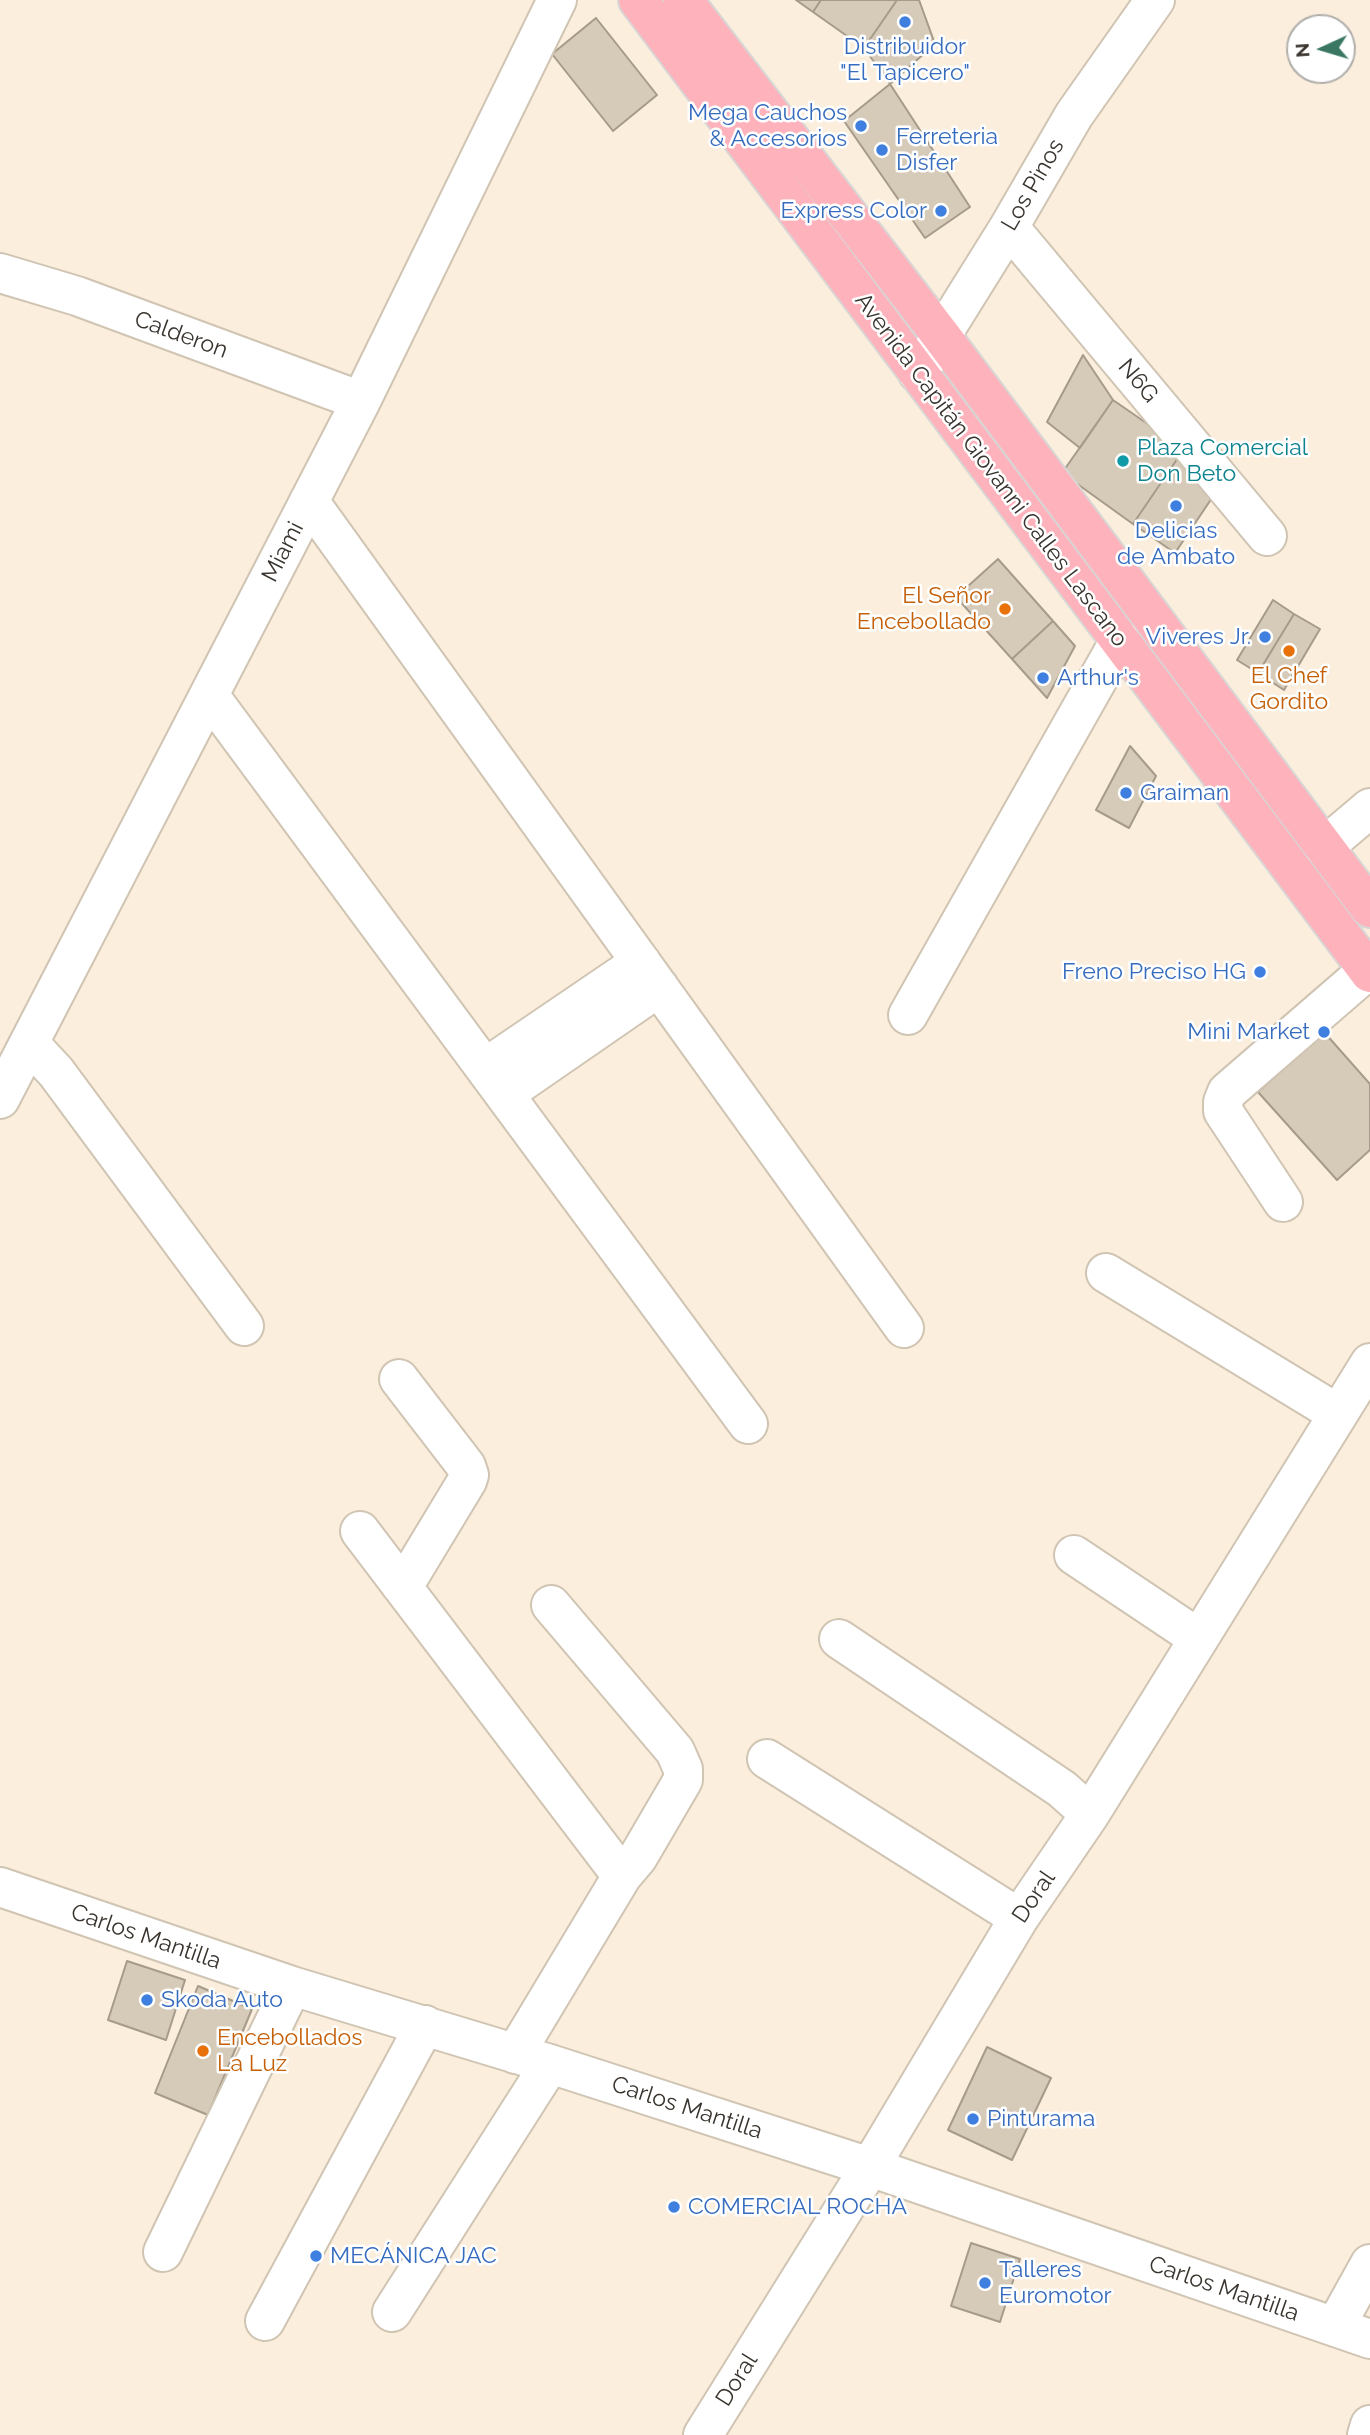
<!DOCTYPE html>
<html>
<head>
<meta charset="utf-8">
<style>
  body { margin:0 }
  #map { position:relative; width:1370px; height:2435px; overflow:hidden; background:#fbeedd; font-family:Raleway,sans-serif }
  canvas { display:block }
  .north { position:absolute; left:1286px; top:14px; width:70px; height:70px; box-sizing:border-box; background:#fff; border:2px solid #b0aeab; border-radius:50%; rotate:266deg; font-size:19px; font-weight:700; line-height:28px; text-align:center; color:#39342e }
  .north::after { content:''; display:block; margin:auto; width:24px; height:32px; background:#3a7762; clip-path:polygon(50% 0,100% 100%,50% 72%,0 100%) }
</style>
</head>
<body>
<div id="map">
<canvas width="1370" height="2435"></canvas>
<div class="north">N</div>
</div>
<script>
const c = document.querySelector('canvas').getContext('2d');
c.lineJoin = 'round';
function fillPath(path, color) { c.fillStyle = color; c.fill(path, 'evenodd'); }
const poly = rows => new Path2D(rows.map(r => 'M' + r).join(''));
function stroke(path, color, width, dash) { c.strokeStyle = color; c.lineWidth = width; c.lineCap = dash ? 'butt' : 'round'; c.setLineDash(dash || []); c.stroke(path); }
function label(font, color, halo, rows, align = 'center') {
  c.font = font + ' Raleway,sans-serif'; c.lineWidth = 5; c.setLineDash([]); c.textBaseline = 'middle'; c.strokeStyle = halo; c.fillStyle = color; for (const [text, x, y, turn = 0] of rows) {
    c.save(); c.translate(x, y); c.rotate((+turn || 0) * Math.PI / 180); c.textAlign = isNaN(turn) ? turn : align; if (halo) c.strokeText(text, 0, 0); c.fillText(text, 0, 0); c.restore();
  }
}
const building = poly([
  [796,0,821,0,813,12,796,0],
  [821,0,897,0,864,48,813,12,821,0],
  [897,0,919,0,935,44,890,84,864,48,897,0],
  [596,18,657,95,613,131,552,54,596,18],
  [890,84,970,207,925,238,844,121,890,84],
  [1083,355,1113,400,1080,448,1047,422,1083,355],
  [1113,400,1184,449,1133,524,1062,473,1113,400],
  [1184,449,1218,489,1175,553,1133,524,1184,449],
  [998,559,1053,621,1012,659,956,597,998,559],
  [1273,600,1294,614,1258,673,1237,660,1273,600],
  [1294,614,1320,629,1284,690,1258,673,1294,614],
  [1053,621,1075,646,1047,698,1012,659,1053,621],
  [1130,746,1156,776,1129,828,1096,810,1130,746],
  [1324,1032,1370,1084,1370,1150,1337,1180,1258,1092,1324,1032],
  [127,1961,185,1980,166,2040,108,2020,127,1961],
  [198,1986,252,2009,208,2115,155,2093,198,1986],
  [987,2047,1051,2078,1012,2160,948,2130,987,2047],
  [971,2243,1020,2259,1000,2322,951,2306,971,2243]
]);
const minor = poly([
  [1009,227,1267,536],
  [0,273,77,296,361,401],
  [918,373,1009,227,1074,115,1155,0],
  [309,501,904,1328],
  [209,695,748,1424],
  [1324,847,1370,808],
  [908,1015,1120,640],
  [29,1043,56,1072,244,1326],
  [485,1068,641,962],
  [504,1094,659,987],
  [0,1099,361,401,557,0],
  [1283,1202,1223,1111,1223,1102,1227,1092,1368,970],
  [1106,1273,1338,1414],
  [399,1379,466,1466,469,1475,467,1481,409,1577,400,1584],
  [360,1531,622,1876,515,2054],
  [1074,1555,1198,1638],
  [551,1605,675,1751,683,1769,683,1780,638,1857,622,1876],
  [839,1639,1062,1789,1090,1814],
  [767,1759,1019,1918],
  [0,1887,292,1986,550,2064,870,2167,1370,2339],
  [163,2252,292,1986],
  [392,2312,550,2064],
  [265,2321,425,2025],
  [1335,2327,1370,2264],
  [703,2435,870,2167,1019,1918,1090,1814,1370,1363],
  [1367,2435,1370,2425]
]);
const major = poly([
  [638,0,1370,973],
  [683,0,942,337,1370,908]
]);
const markers = [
  [905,22,7,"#3f7fe0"],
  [861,126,7,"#3f7fe0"],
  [882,150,7,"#3f7fe0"],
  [941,211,7,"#3f7fe0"],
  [1123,461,7,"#0f9aa8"],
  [1176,506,7,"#3f7fe0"],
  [1005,609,7,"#e8710a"],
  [1265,637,7,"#3f7fe0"],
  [1289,651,7,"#e8710a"],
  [1043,678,7,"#3f7fe0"],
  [1126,793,7,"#3f7fe0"],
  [1260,972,7,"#3f7fe0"],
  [1324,1032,7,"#3f7fe0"],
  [147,2000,7,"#3f7fe0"],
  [203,2051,7,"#e8710a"],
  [973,2119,7,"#3f7fe0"],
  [674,2207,7,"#3f7fe0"],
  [316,2256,7,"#3f7fe0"],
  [985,2283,7,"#3f7fe0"]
];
const shopNames = [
  ["Distribuidor",905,47,"center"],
  ["\"El Tapicero\"",905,73,"center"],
  ["Mega Cauchos",847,113,"right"],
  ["& Accesorios",847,139,"right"],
  ["Ferreteria",896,137],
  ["Disfer",896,163],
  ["Express Color",927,211,"right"],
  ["Delicias",1176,531,"center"],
  ["de Ambato",1176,557,"center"],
  ["Viveres Jr.",1251,637,"right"],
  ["Arthur's",1057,678],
  ["Graiman",1140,793],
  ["Freno Preciso HG",1246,972,"right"],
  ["Mini Market",1310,1032,"right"],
  ["Skoda Auto",161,2000],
  ["Pinturama",987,2119],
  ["COMERCIAL ROCHA",688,2207],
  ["MECÁNICA JAC",330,2256],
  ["Talleres",999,2270],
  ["Euromotor",999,2296]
];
const streetNames = [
  ["Los Pinos",1033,185,-60],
  ["Calderon",181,335,20],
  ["N6G",1138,381,50],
  ["Avenida Capitán Giovanni Calles Lascano",991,470,53],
  ["Miami",283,552,-63],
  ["Doral",1034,1897,-56],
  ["Carlos Mantilla",146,1937,19],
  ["Carlos Mantilla",687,2108,18],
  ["Carlos Mantilla",1224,2289,19],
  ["Doral",737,2380,-58]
];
const cultureNames = [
  ["Plaza Comercial",1137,448],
  ["Don Beto",1137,474]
];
const foodNames = [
  ["El Señor",991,596],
  ["Encebollado",991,622],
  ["El Chef",1289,676,"center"],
  ["Gordito",1289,702,"center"],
  ["Encebollados",217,2038,"left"],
  ["La Luz",217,2064,"left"]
];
fillPath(building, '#d6cab9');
stroke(building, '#a69b8a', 2);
stroke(minor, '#d0c4b3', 42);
stroke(major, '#d7d6d5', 42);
stroke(minor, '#fff', 38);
stroke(major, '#feb3bc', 38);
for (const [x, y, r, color] of markers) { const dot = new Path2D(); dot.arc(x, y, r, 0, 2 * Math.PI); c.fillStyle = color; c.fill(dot); stroke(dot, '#fff', 2.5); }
label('23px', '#366cbe', '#fff', shopNames, 'left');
label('23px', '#39342e', '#fff', streetNames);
label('23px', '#0d838f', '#fff', cultureNames, 'left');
label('23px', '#c56008', '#fff', foodNames, 'right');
</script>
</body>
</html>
